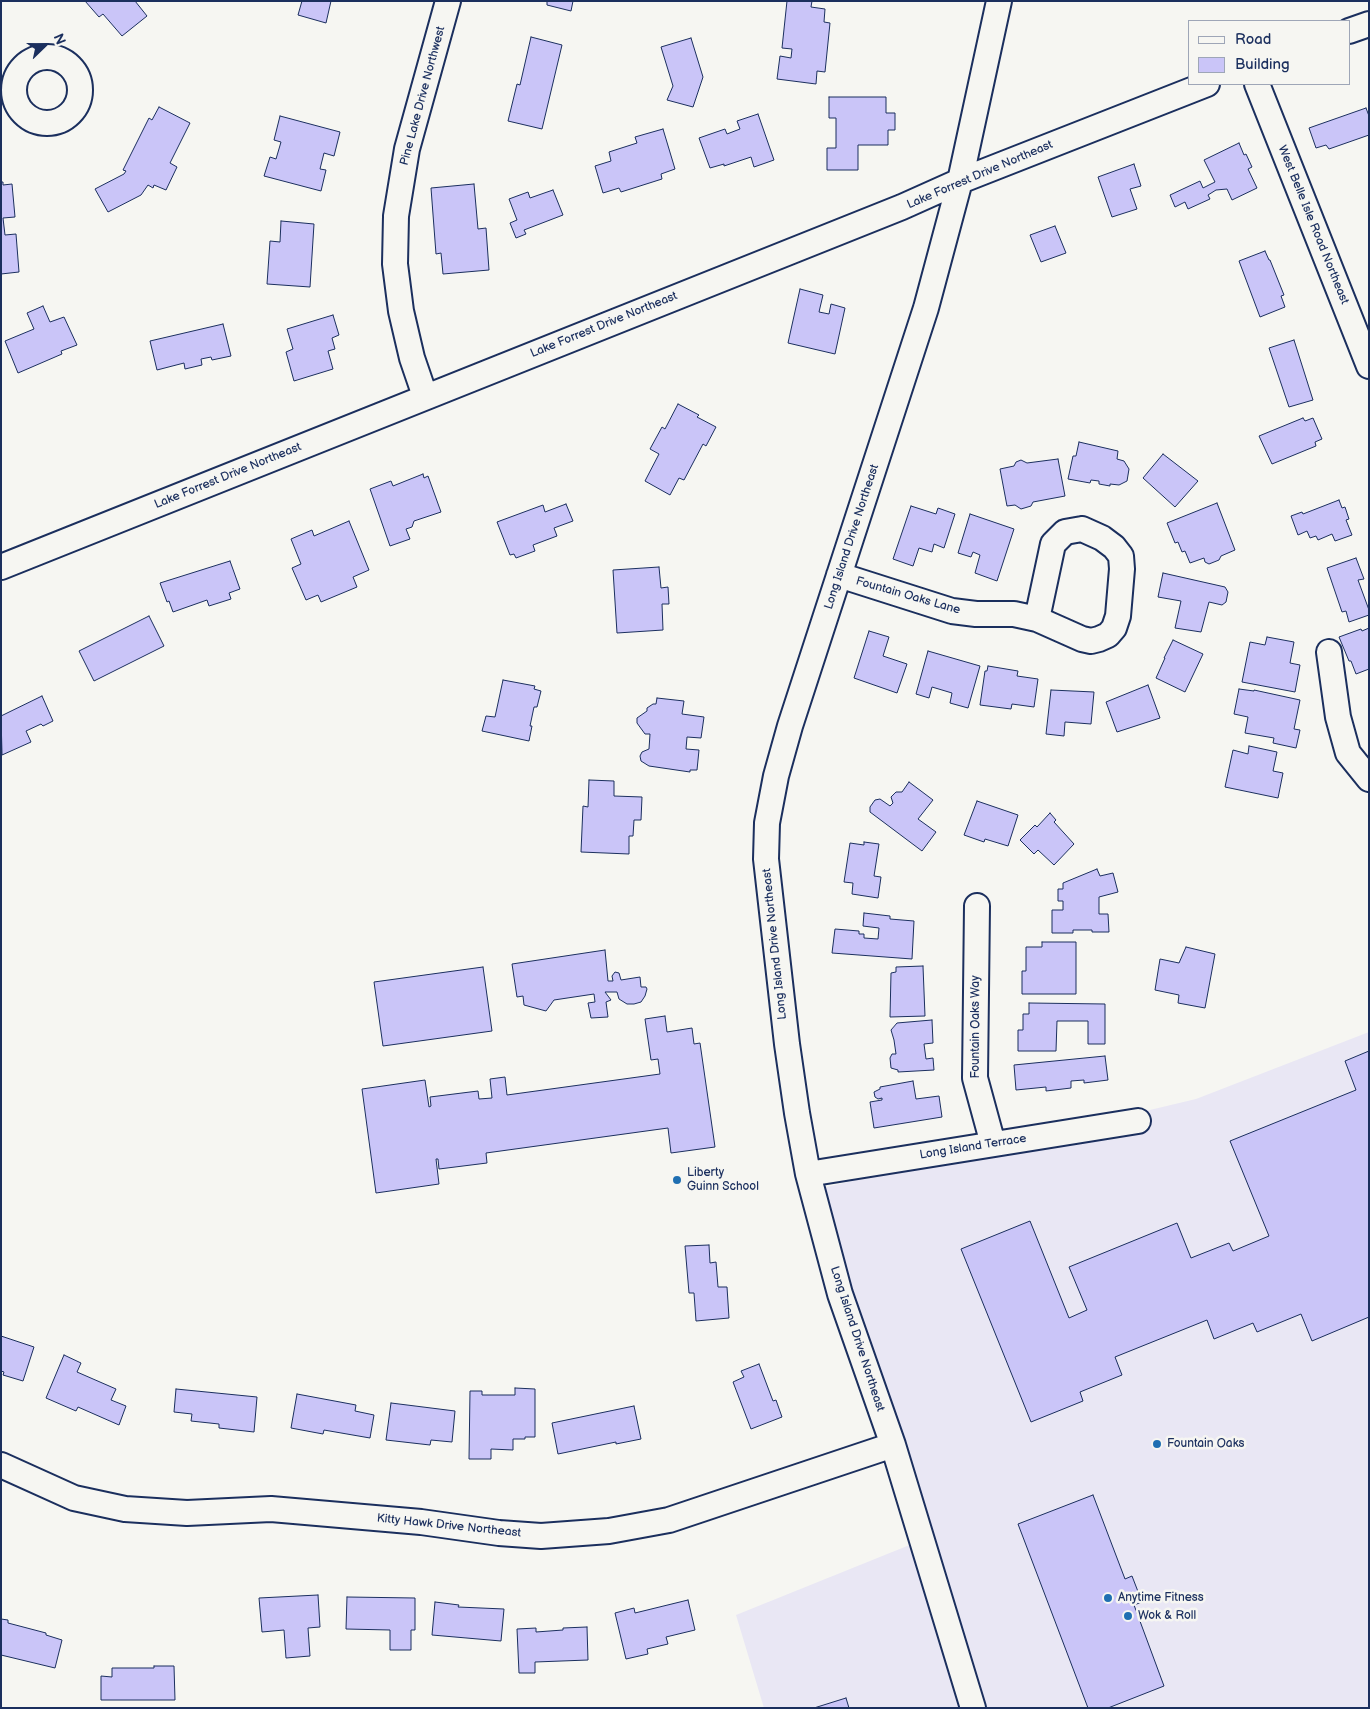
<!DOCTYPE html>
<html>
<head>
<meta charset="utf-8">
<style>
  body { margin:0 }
  #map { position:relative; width:1370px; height:1709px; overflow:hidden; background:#f6f6f2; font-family:"Balsamiq Sans",sans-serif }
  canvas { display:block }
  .frame { position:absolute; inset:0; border:2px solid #1b2f5e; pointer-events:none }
  .legend { position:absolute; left:1188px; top:20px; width:162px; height:65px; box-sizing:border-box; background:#f6f6f2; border:1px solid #9ea6b7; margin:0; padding:6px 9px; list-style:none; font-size:15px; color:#1b2f5e }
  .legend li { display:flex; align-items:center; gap:10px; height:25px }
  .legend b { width:25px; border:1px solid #9ea6b7 }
  .north { position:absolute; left:20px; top:20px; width:50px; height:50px; -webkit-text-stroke:4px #f6f6f2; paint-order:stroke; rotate:68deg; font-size:14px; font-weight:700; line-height:20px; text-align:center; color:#1b2f5e }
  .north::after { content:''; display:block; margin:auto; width:18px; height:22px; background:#1b2f5e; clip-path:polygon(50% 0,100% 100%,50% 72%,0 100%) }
</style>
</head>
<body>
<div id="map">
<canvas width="1370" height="1709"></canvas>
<div class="frame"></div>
<ul class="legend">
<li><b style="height:6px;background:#f6f6f2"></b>Road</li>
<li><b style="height:14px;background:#cac5f8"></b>Building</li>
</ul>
<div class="north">N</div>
</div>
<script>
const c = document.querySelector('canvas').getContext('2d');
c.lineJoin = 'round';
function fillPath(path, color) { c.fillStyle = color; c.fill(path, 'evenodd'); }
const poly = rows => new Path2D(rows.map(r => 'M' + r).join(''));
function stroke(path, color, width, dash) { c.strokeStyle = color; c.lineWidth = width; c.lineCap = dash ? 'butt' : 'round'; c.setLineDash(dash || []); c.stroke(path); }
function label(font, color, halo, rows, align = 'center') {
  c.font = font + ' "Balsamiq Sans",sans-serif'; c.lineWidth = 5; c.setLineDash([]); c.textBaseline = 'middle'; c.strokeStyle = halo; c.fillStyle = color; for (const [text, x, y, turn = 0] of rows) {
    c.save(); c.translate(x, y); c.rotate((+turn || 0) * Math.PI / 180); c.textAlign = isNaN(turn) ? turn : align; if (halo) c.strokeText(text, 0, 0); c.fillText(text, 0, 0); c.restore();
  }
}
const built = poly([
  [1369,1032,1369,1708,764,1708,736,1615,922,1540,810,1191,1196,1099]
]);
const building = poly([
  [85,1,135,1,147,16,122,36,103,14,99,17,85,1],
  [302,1,331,1,326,23,298,15,302,1],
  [547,1,573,1,571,11,547,5,547,1],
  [787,1,812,1,811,7,825,9,824,22,830,23,825,72,817,71,816,84,777,79,780,56,791,58,792,49,782,48,787,1],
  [531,37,562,45,542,129,508,121,517,84,520,85,531,37],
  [691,38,703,77,693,107,667,100,673,86,661,47,691,38],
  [829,97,886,97,886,113,895,113,895,130,888,130,888,145,858,145,858,170,827,170,827,148,836,148,836,118,829,118,829,97],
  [159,107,190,123,170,163,177,167,166,190,154,185,153,188,148,185,141,195,108,212,95,189,124,174,126,171,123,170,149,118,152,120,159,107],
  [1366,108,1369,116,1369,135,1329,149,1326,145,1316,148,1309,128,1366,108],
  [758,114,774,160,754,167,751,157,724,166,724,164,710,168,699,138,725,129,727,134,740,129,737,121,758,114],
  [280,116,340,132,334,156,324,153,320,169,326,170,321,191,264,176,270,157,276,159,281,142,274,140,280,116],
  [663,129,675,169,661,174,662,179,621,192,619,188,603,193,595,166,611,161,609,152,637,143,635,137,663,129],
  [1239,143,1244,155,1246,154,1252,167,1248,169,1257,188,1232,200,1227,189,1216,190,1208,195,1210,199,1188,209,1185,202,1175,207,1170,195,1200,181,1203,188,1215,182,1204,160,1239,143],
  [1134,164,1141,186,1130,189,1137,209,1112,217,1098,177,1134,164],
  [1,182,3,182,3,185,12,184,15,217,3,218,5,235,16,234,19,272,1,274,1,182],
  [474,184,478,229,486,228,489,270,443,274,441,253,436,254,431,188,474,184],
  [553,190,563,215,524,230,526,234,516,238,510,223,517,220,509,199,528,192,530,198,553,190],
  [281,221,314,224,310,287,267,284,270,241,280,242,281,221],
  [1055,226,1066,253,1041,262,1030,235,1055,226],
  [1265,251,1269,260,1270,260,1284,295,1281,296,1285,307,1260,317,1239,261,1265,251],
  [800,289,823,295,819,312,829,314,831,304,845,308,835,354,788,343,800,289],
  [43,306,50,322,64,317,77,345,61,351,62,354,18,373,5,341,34,329,27,313,43,306],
  [333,315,339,335,332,338,335,349,328,351,333,369,294,381,286,352,293,349,287,329,333,315],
  [223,324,231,356,212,360,211,357,201,359,202,365,185,369,184,363,157,370,150,341,223,324],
  [1294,340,1313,400,1289,407,1269,348,1294,340],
  [678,404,699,415,697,417,716,427,706,446,703,444,684,480,679,478,670,495,645,481,659,454,650,449,662,427,665,429,678,404],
  [1303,418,1305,421,1313,418,1322,439,1315,442,1316,446,1272,464,1259,436,1303,418],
  [1079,442,1118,451,1117,459,1124,461,1129,469,1127,481,1119,485,1110,484,1110,486,1099,484,1099,481,1091,480,1090,483,1068,479,1073,456,1076,456,1079,442],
  [1163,454,1198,481,1175,507,1143,478,1163,454],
  [1058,459,1065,496,1033,502,1031,506,1021,509,1015,505,1007,506,1000,469,1014,466,1016,462,1021,460,1027,463,1058,459],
  [423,474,424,478,428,476,441,512,414,521,412,527,406,529,410,539,390,546,370,489,391,481,393,486,423,474],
  [1339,500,1342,508,1345,507,1349,519,1346,520,1352,535,1335,541,1332,534,1318,540,1316,536,1310,538,1307,531,1298,535,1291,516,1302,512,1303,514,1339,500],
  [1217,503,1235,550,1221,556,1219,560,1209,564,1205,562,1204,558,1190,563,1185,551,1182,552,1178,542,1175,543,1167,523,1217,503],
  [566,504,573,521,554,528,557,536,533,545,535,551,516,558,514,554,510,555,497,522,543,505,545,512,566,504],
  [911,506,936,514,938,508,955,514,944,548,934,544,932,552,919,548,913,566,893,559,911,506],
  [970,514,1014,529,997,581,975,573,980,555,973,552,971,557,958,553,970,514],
  [349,521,369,570,353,577,357,587,321,602,318,595,306,600,292,568,301,564,291,539,312,530,314,536,349,521],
  [1356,558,1364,579,1358,580,1369,610,1369,615,1349,622,1346,611,1342,612,1327,568,1356,558],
  [230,561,240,589,229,593,231,599,209,606,207,600,173,612,169,601,167,602,160,583,230,561],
  [659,567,661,588,668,587,669,604,662,604,663,630,617,633,613,570,659,567],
  [1163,573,1225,587,1228,592,1226,602,1222,605,1209,602,1201,632,1175,628,1181,601,1158,597,1163,573],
  [149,616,164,646,94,681,79,651,149,616],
  [1369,628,1369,669,1356,674,1351,661,1349,661,1339,637,1361,629,1362,631,1369,628],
  [869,631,889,637,883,656,907,664,897,693,854,678,869,631],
  [1267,637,1294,642,1290,663,1300,665,1295,692,1242,682,1250,642,1265,645,1267,637],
  [1173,640,1203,654,1185,692,1156,678,1165,658,1164,658,1173,640],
  [928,651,980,666,968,708,950,703,952,693,932,687,929,698,916,694,928,651],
  [988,666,1018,671,1017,676,1038,679,1034,707,1012,704,1011,709,980,705,985,671,987,671,988,666],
  [503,680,535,686,534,689,541,691,537,707,534,707,530,726,532,726,529,741,482,731,486,716,495,717,503,680],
  [1148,685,1160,718,1117,732,1106,702,1148,685],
  [1239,689,1254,691,1254,690,1300,700,1294,729,1300,730,1296,748,1273,743,1274,738,1245,733,1248,717,1234,714,1239,689],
  [1051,690,1094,692,1091,724,1065,722,1064,736,1046,734,1051,690],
  [42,696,53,721,43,726,41,724,26,731,31,742,2,755,1,716,42,696],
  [657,698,684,701,682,714,704,717,701,738,687,737,686,749,699,750,697,770,690,770,690,772,649,766,641,761,640,756,642,752,649,749,650,734,645,734,637,723,637,718,647,711,647,708,653,704,656,704,657,698],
  [1249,746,1277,752,1273,771,1283,773,1278,798,1225,787,1233,750,1248,754,1249,746],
  [589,780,614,781,614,796,642,797,641,820,634,820,633,836,629,836,629,854,581,852,583,806,588,807,589,780],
  [909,782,933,800,918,819,936,832,922,851,870,812,870,807,875,800,880,799,890,806,893,803,891,797,896,792,902,792,909,782],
  [977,801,1018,815,1008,846,985,839,984,842,964,835,977,801],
  [1050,813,1056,820,1054,822,1074,844,1054,865,1038,850,1034,854,1020,840,1035,825,1037,827,1050,813],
  [864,842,879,844,874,876,881,877,878,898,852,894,853,883,844,882,850,843,864,845,864,842],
  [1097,869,1100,876,1113,873,1118,892,1099,897,1099,914,1108,914,1109,932,1092,932,1092,930,1073,930,1073,933,1052,933,1052,910,1063,910,1063,901,1058,901,1058,889,1063,889,1063,883,1097,869],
  [864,913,890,916,890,919,914,921,912,959,832,953,835,929,859,931,859,934,864,934,864,938,878,939,879,928,863,926,864,913],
  [1042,942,1076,942,1076,994,1022,994,1022,971,1026,971,1026,947,1042,947,1042,942],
  [1186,947,1215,954,1205,1008,1178,1003,1179,995,1155,990,1160,959,1179,963,1186,947],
  [605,950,608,981,613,981,612,976,615,972,619,973,621,980,640,977,641,987,646,987,647,989,645,996,641,1002,634,1004,627,1004,619,999,617,992,605,992,611,1000,606,1002,608,1017,591,1018,588,1003,595,1002,594,994,554,1000,546,1011,524,1005,523,996,517,997,512,964,605,950],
  [923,966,925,1016,890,1017,891,973,896,972,896,967,923,966],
  [483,967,492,1031,383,1046,374,982,483,967],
  [1029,1003,1105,1004,1105,1044,1088,1044,1088,1021,1057,1021,1056,1051,1018,1051,1018,1030,1023,1030,1023,1014,1029,1014,1029,1003],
  [665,1016,667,1032,692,1028,694,1044,700,1043,715,1147,671,1153,668,1128,486,1153,487,1163,439,1169,438,1159,436,1159,439,1184,376,1193,362,1089,425,1080,429,1107,431,1106,430,1097,478,1091,479,1099,492,1098,490,1079,505,1077,507,1095,660,1074,658,1059,651,1060,645,1019,665,1016],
  [932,1020,933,1043,924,1044,926,1059,933,1058,934,1070,898,1072,898,1070,891,1068,890,1058,892,1054,896,1054,894,1040,891,1030,897,1023,932,1020],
  [1369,1051,1369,1317,1312,1341,1301,1314,1257,1332,1253,1323,1214,1339,1207,1320,1115,1357,1122,1375,1080,1392,1083,1401,1031,1422,961,1249,1030,1221,1069,1318,1087,1310,1069,1267,1177,1223,1191,1258,1229,1243,1233,1251,1269,1236,1230,1141,1356,1090,1345,1061,1369,1051],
  [1105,1056,1108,1080,1084,1083,1084,1080,1071,1081,1071,1088,1046,1091,1046,1087,1016,1090,1014,1065,1105,1056],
  [913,1081,916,1099,939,1096,942,1117,874,1128,870,1102,882,1100,882,1098,878,1099,875,1097,874,1092,880,1089,880,1087,913,1081],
  [709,1245,710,1263,716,1262,718,1287,727,1287,729,1318,696,1321,694,1293,689,1293,685,1246,709,1245],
  [1,1336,34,1347,23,1381,3,1375,4,1372,1,1371,1,1336],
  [64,1355,81,1363,77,1372,116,1389,111,1400,126,1406,119,1425,78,1407,76,1411,46,1398,64,1355],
  [759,1364,773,1401,776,1400,782,1417,751,1429,733,1382,744,1377,741,1371,759,1364],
  [515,1388,535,1389,535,1437,525,1437,525,1439,513,1439,513,1450,491,1449,491,1459,469,1459,470,1391,482,1391,482,1395,515,1395,515,1388],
  [176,1389,257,1397,254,1432,219,1428,219,1424,191,1421,192,1414,174,1412,176,1389],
  [297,1394,356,1405,355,1411,374,1415,370,1438,324,1430,323,1434,291,1428,297,1394],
  [391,1403,455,1411,452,1442,431,1440,430,1445,386,1440,391,1403],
  [634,1406,641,1439,616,1444,616,1442,558,1454,552,1423,634,1406],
  [1093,1495,1125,1579,1132,1576,1142,1602,1134,1605,1164,1686,1108,1708,1088,1708,1018,1524,1093,1495],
  [318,1595,320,1627,308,1628,310,1656,286,1658,284,1630,262,1632,259,1598,318,1595],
  [347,1597,415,1598,415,1630,411,1630,411,1650,390,1650,390,1630,346,1629,347,1597],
  [688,1600,695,1630,666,1637,668,1644,647,1649,648,1654,626,1659,615,1613,634,1608,635,1613,688,1600],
  [435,1602,459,1605,458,1607,504,1609,501,1641,432,1635,435,1602],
  [1,1619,8,1620,8,1623,46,1633,46,1635,62,1640,55,1668,1,1655,1,1619],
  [587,1627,588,1660,535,1662,535,1673,519,1673,517,1629,536,1628,536,1632,563,1630,563,1628,587,1627],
  [154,1666,174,1666,175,1700,101,1700,101,1676,112,1677,112,1668,154,1668,154,1666],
  [846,1698,849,1708,814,1708,846,1698]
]);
const minor = poly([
  [1349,31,1369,24],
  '14 90a33 33 0 1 1 66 0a33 33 0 1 1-66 0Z',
  [1257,84,1369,366],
  [425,396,412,358,401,311,395,264,396,216,407,149,448,1],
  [1082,529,1102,538,1114,547,1121,556,1122,569,1118,616,1114,628,1108,635,1099,639,1091,641,1082,639,1037,619,1053,544,1065,532,1082,529],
  [1,567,902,207,960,181,1207,84],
  [839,575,952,611,976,614,1014,614,1037,619],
  [1329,652,1338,717,1348,753,1369,779],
  [977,906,975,1078,993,1144],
  [808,1174,1138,1121],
  [1,1465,74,1498,125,1509,187,1513,271,1509,421,1522,499,1533,541,1536,609,1531,669,1520,893,1445],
  [973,1708,893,1445,840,1294,808,1174,797,1113,787,1044,766,859,767,823,776,776,790,726,926,308,960,181,999,1]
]);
const markers = [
  [677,1180,5,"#1f6fb2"],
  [1157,1444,5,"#1f6fb2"],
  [1108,1598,5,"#1f6fb2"],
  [1128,1616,5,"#1f6fb2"]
];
const streetNames = [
  ["Pine Lake Drive Northwest",423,96,-75],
  ["Lake Forrest Drive Northeast",980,175,-23],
  ["West Belle Isle Road Northeast",1313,225,68],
  ["Lake Forrest Drive Northeast",604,325,-22],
  ["Lake Forrest Drive Northeast",228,476,-22],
  ["Long Island Drive Northeast",852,537,-72],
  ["Fountain Oaks Lane",908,596,16],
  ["Long Island Drive Northeast",775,944,-96],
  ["Fountain Oaks Way",976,1027,-90],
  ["Long Island Terrace",973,1147,-9],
  ["Long Island Drive Northeast",857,1339,72],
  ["Kitty Hawk Drive Northeast",449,1526,6]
];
const poiNames = [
  ["Liberty",687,1173],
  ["Guinn School",687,1187],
  ["Fountain Oaks",1167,1444],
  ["Anytime Fitness",1118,1598],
  ["Wok & Roll",1138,1616]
];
fillPath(built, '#e9e7f4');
fillPath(building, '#cac5f8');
stroke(building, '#1b2f5e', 1);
stroke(minor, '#1b2f5e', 28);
stroke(minor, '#f6f6f2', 24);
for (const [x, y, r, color] of markers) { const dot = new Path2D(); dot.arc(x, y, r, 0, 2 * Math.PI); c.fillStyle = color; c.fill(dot); stroke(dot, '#f6f6f2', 2); }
label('12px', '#1b2f5e', '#f6f6f2', streetNames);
label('12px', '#1b2f5e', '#f6f6f2', poiNames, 'left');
</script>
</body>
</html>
